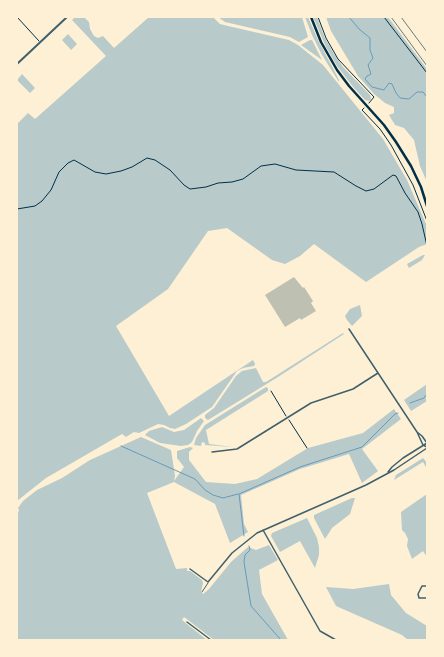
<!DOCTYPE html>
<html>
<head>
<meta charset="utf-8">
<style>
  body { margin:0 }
  #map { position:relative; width:444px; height:657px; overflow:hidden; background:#fdf0d5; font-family:Quicksand,sans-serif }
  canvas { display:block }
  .frame { position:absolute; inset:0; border:18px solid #fdf0d5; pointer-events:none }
</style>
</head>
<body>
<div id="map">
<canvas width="444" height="657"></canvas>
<div class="frame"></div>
</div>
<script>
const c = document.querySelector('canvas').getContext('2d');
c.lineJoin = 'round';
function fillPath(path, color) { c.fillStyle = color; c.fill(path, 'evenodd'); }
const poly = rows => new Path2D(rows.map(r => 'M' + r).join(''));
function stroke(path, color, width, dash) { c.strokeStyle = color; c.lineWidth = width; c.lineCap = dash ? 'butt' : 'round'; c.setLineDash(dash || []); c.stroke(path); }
const green = poly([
  [75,17,84,17,89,22,90,29,94,36,98,38,103,36,114,48,149,17,213,17,220,24,228,26,289,40,298,45,323,65,383,139,407,180,426,224,427,244,419,247,366,282,314,244,300,256,285,264,272,260,227,228,208,231,168,289,116,326,169,416,253,360,255,364,254,366,243,368,237,371,212,407,186,424,175,429,170,428,164,425,158,424,139,433,134,432,126,437,122,434,46,478,17,501,17,124,28,113,35,119,106,56,72,20],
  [218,17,302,17,308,37,299,42,290,37,225,22],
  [305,17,308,17,318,40,336,74,339,80,339,82,322,55,312,35],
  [313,17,317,17,324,36,334,54,343,67,370,95,371,99,369,101,365,100,354,88,337,66,326,47],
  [326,17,388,17,427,69,427,182,420,166,414,140,404,128,395,125,389,115,394,113,394,107,385,103,374,94,358,76,331,31],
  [68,34,77,44,71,50,62,40],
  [310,40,312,40,322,60,301,45],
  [22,74,35,88,30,93,17,80],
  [423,255,425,255,422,260,409,268,407,264],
  [360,305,362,316,352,326,347,320,345,316,350,309],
  [343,333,344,334,278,377,208,420,205,418,205,415,214,408,236,376,242,371,256,368,263,382,266,382],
  [427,384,427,401,411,411,404,400],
  [266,387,268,388,268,391,206,430,209,444,233,447,205,445,205,443,202,442,201,446,194,445,196,438,205,425],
  [394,409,401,419,362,449,378,471,362,483,349,454,300,469,241,495,244,524,248,532,230,543,215,504,174,482,147,493,176,569,187,568,187,571,190,571,202,580,203,583,201,592,203,594,209,589,231,562,248,547,256,550,269,545,278,560,259,570,262,594,288,640,214,640,184,617,182,620,207,640,17,640,17,516,19,510,18,508,23,501,37,490,62,478,90,460,141,437,171,450,175,476,174,481,184,467,177,458,177,451,190,447,193,448,189,452,189,460,206,482,235,484,257,479,308,448,363,433],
  [201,418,204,421,197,431,192,442,188,445,181,446,160,443,145,435,149,431,162,427,174,432,184,430],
  [423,458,427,463,427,469,423,462,394,480,396,475],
  [427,494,427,557,423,551,412,559,407,546,408,539,405,533,402,530,401,512],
  [352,498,355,498,350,514,332,528,325,539,314,518,314,515],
  [307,518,317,538,319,547,319,555,315,568,300,541,280,552,271,536,272,533],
  [389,584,391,595,406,613,427,626,427,640,408,640,402,635,336,606,326,587,353,589]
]);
const stream = poly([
  [349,17,359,29,370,38,370,50,373,58,368,65,371,74,367,76,365,79,372,87,384,90,389,83,392,84,396,93,400,98,409,99,417,92,423,92,427,97],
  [410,403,424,398,427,394],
  [121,446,195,479,205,490,213,495,223,498,238,494],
  [244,536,239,494,300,467,362,447,395,414,398,413],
  [249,546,250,550,245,555,244,562,251,606,281,640]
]);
const building = poly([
  [294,277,303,288,304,287,313,301,311,303,316,311,301,320,300,318,285,327,265,295]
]);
const path = poly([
  [17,17,39,41],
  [318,17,326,38,338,59,374,97,369,103],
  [384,17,427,73],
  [364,108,362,110,380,129,391,145,413,185,427,221],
  [17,209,35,206,42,201,51,190,59,172,68,163,74,160,95,172,106,174,121,171,132,167,147,158,155,160,170,170,184,185,190,189,206,187,218,183,232,182,243,179,261,166,275,164,296,170,334,172,356,186,366,191,374,189,393,175,396,176,405,193,418,212,422,224,427,246],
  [271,391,286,416],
  [289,420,307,448]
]);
const service = poly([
  [202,592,208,583]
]);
const minor = poly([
  [349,329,417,432,423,445,427,447],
  [212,452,237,449,311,403,353,389,378,373],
  [388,472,392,467,403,458,427,443,422,436,417,432],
  [263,530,320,631,336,640],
  [190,569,208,582,232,553,257,533,366,485,394,470,427,448],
  [427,586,422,586,418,594,419,598,427,598],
  [187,622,211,640]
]);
const tertiary = poly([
  [17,64,67,17]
]);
const secondary = poly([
  [311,17,321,42,337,70,349,86,384,125,396,142,411,166,421,187,427,206]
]);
const rail = poly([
  [391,17,427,66],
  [401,17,427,52]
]);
fillPath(green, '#b9caca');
stroke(stream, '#669bbc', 1);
fillPath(building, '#bec0b2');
stroke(path, '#003049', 1);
stroke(service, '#3f606c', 1);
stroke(minor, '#3f606c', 1.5);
stroke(tertiary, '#3f606c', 2);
stroke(secondary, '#003049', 2.5);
stroke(rail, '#657d81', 1);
</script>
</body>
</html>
